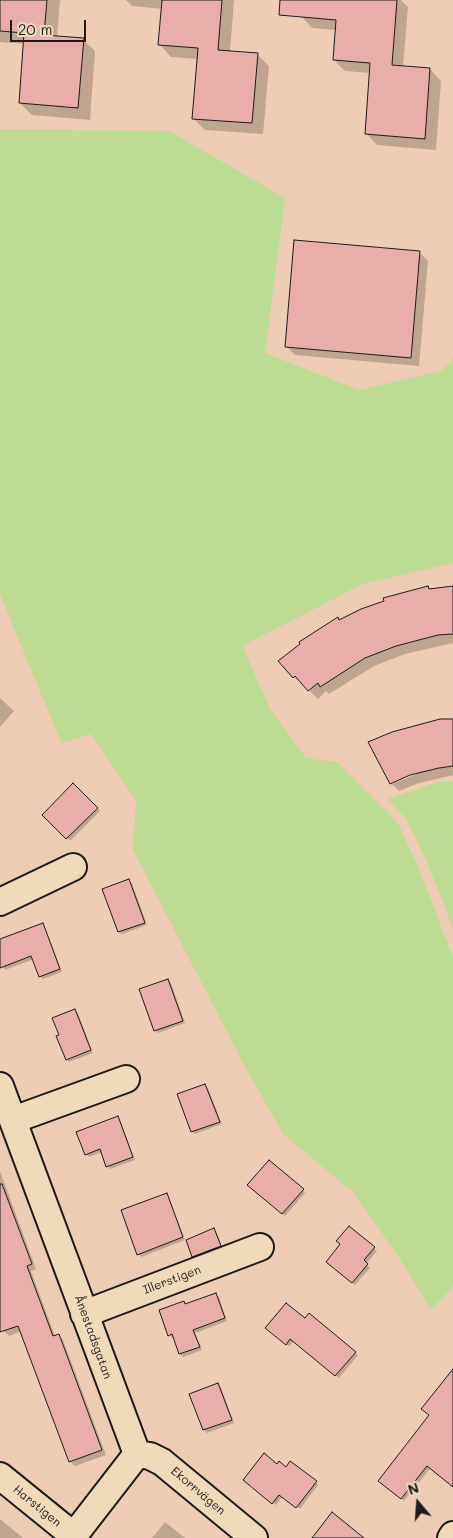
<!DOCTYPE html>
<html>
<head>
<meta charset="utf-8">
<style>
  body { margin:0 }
  #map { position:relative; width:453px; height:1538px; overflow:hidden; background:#efcdb5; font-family:Mali,sans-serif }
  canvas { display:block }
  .north { position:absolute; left:393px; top:1478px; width:50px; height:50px; -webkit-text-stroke:4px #f1daba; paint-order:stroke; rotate:342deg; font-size:14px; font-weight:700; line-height:20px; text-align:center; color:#1c1c1c }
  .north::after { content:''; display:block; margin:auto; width:18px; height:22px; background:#1c1c1c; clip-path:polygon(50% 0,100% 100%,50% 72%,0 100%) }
  .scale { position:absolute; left:10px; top:20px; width:76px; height:22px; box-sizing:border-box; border:2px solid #1c1c1c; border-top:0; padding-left:6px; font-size:15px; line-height:18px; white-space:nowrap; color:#1c1c1c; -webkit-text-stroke:4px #f1daba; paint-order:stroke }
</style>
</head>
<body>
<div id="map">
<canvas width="453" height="1538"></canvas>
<div class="north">N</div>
<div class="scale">20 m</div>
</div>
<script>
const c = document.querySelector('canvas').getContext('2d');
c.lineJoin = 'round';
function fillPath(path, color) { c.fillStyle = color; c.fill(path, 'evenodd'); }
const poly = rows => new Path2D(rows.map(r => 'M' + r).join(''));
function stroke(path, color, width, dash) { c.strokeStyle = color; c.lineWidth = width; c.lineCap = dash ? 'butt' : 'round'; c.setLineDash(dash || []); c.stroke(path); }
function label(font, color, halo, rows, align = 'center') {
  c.font = font + ' Mali,sans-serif'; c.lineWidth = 4.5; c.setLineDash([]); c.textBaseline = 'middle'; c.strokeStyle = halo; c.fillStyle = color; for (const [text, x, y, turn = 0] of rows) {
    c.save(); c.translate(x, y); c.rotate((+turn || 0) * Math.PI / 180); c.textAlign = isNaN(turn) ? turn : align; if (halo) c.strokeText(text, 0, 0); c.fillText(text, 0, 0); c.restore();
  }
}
const green = poly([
  [0,129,169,131,285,198,265,353,359,390,441,371,453,358,453,563,363,584,256,639,242,645,270,709,306,758,337,762,398,823,418,867,453,957,453,1286,431,1310,396,1253,353,1192,283,1134,242,1061,133,850,136,801,91,734,61,743,0,594],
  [439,782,453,782,453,928,427,862,406,819,388,799]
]);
const shadow = poly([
  [0,0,60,0,57,37,83,40,95,51,90,120,32,115,20,103,25,44,0,42],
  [126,0,234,0,230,52,257,54,269,66,263,134,205,130,193,118,198,59,171,57,160,45,163,9,132,6],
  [302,0,401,0,408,7,403,67,430,69,441,81,436,150,377,145,366,133,371,73,345,71,334,60,336,30,312,28,301,16],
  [419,252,428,261,419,366,295,355,286,346],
  [453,587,453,643,405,654,374,666,329,694,326,691,318,699,303,684,302,685,280,662,340,621,428,588,430,590],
  [0,698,14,711,0,727],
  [453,720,453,775,419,783,399,791,391,783,370,743,393,733,415,726,440,721],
  [416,772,417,774,392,784,392,781],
  [73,785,100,811,70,841,44,815],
  [129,881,132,883,147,925,122,934,119,932],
  [42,925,45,927,62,972,43,979,40,976,34,959,5,970,0,961,0,941],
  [168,980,171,983,185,1023,158,1033,156,1030],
  [75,1010,78,1013,93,1053,69,1062,67,1059],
  [205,1085,208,1088,222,1124,195,1134,192,1131],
  [117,1118,120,1120,135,1160,110,1169,108,1166,102,1152,89,1157,86,1154],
  [0,1171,36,1269,31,1271,55,1336,58,1335,63,1340,106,1455,75,1466,70,1461,22,1331,9,1336,4,1331,0,1320],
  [252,1188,303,1190,305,1193,285,1216],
  [166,1194,169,1197,185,1240,141,1257,138,1254],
  [214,1230,217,1233,223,1249,195,1259,193,1256],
  [374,1248,377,1251,366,1264,370,1268,355,1285,330,1264],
  [216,1295,219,1297,227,1321,195,1333,202,1350,183,1357,180,1354,175,1337,172,1338,169,1335],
  [305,1320,358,1355,339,1378,294,1341,289,1346,270,1331],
  [218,1385,221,1387,234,1423,207,1433,204,1430,191,1394],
  [453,1390,453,1440,404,1501,382,1483,431,1415],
  [278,1466,316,1482,318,1485,300,1509,283,1496,276,1505,247,1483],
  [0,1519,23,1538,0,1538],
  [165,1522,185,1538,152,1538]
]);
const building = poly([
  [0,0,47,0,44,35,84,38,78,108,19,103,24,33,0,31,0,0],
  [162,0,222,0,218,50,258,53,252,123,192,119,198,48,158,45,162,0],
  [280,0,397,0,392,65,430,68,425,139,365,134,370,63,333,60,336,20,279,15,280,0],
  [294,240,420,251,411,358,285,347,294,240],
  [428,586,429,589,453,586,453,634,438,635,396,646,365,658,320,687,318,683,308,691,295,676,293,678,278,661,300,644,299,642,338,617,339,620,361,609,384,601,383,598,428,586],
  [440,719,453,719,453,766,439,768,410,775,390,784,368,742,392,732,440,719],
  [73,783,98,808,66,839,42,815,73,783],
  [129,879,145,923,118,932,102,889,129,879],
  [43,923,60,969,39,977,31,956,0,968,0,939,43,923],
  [168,979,183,1021,154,1031,139,989,168,979],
  [75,1009,91,1050,66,1060,56,1036,59,1035,52,1018,75,1009],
  [205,1084,220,1122,191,1132,177,1094,205,1084],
  [118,1116,133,1157,106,1167,100,1149,85,1155,76,1132,118,1116],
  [269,1160,304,1189,282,1214,247,1185,269,1160],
  [0,1184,2,1184,32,1264,27,1266,53,1336,59,1334,102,1450,69,1462,18,1326,0,1332,0,1184],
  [167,1193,183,1237,137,1255,121,1210,167,1193],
  [349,1226,375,1247,364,1260,368,1264,352,1283,326,1262,340,1244,336,1241,349,1226],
  [214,1228,221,1246,192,1257,186,1240,214,1228],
  [216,1293,225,1318,193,1330,200,1347,179,1354,172,1334,168,1336,159,1310,184,1301,185,1304,216,1293],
  [286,1303,305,1318,309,1313,356,1352,335,1376,290,1339,286,1345,265,1328,286,1303],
  [453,1369,453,1487,427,1466,401,1499,378,1481,429,1415,421,1409,453,1369],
  [218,1383,232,1420,203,1430,189,1394,218,1383],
  [264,1453,277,1464,279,1461,286,1467,290,1461,317,1481,296,1508,279,1495,272,1504,243,1480,264,1453],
  [332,1512,364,1538,312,1538,332,1512]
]);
const street = poly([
  [0,902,73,867],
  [0,1086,137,1454,72,1538],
  [13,1120,126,1079],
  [84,1314,260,1247],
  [137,1454,150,1456,162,1462,254,1538],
  [0,1476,74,1536],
  [451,1538,453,1535]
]);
const streetNames = [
  ["Illerstigen",172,1280,-21],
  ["Ånestadsgatan",93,1337,70],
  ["Ekorrvägen",198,1491,40],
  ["Harstigen",37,1506,39]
];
fillPath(green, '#bddc94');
fillPath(shadow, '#0003');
fillPath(building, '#e9aea9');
stroke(building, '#1c1c1c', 1);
stroke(street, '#1c1c1c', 30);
stroke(street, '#f1daba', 26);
label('12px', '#1c1c1c', '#f1daba', streetNames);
</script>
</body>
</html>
